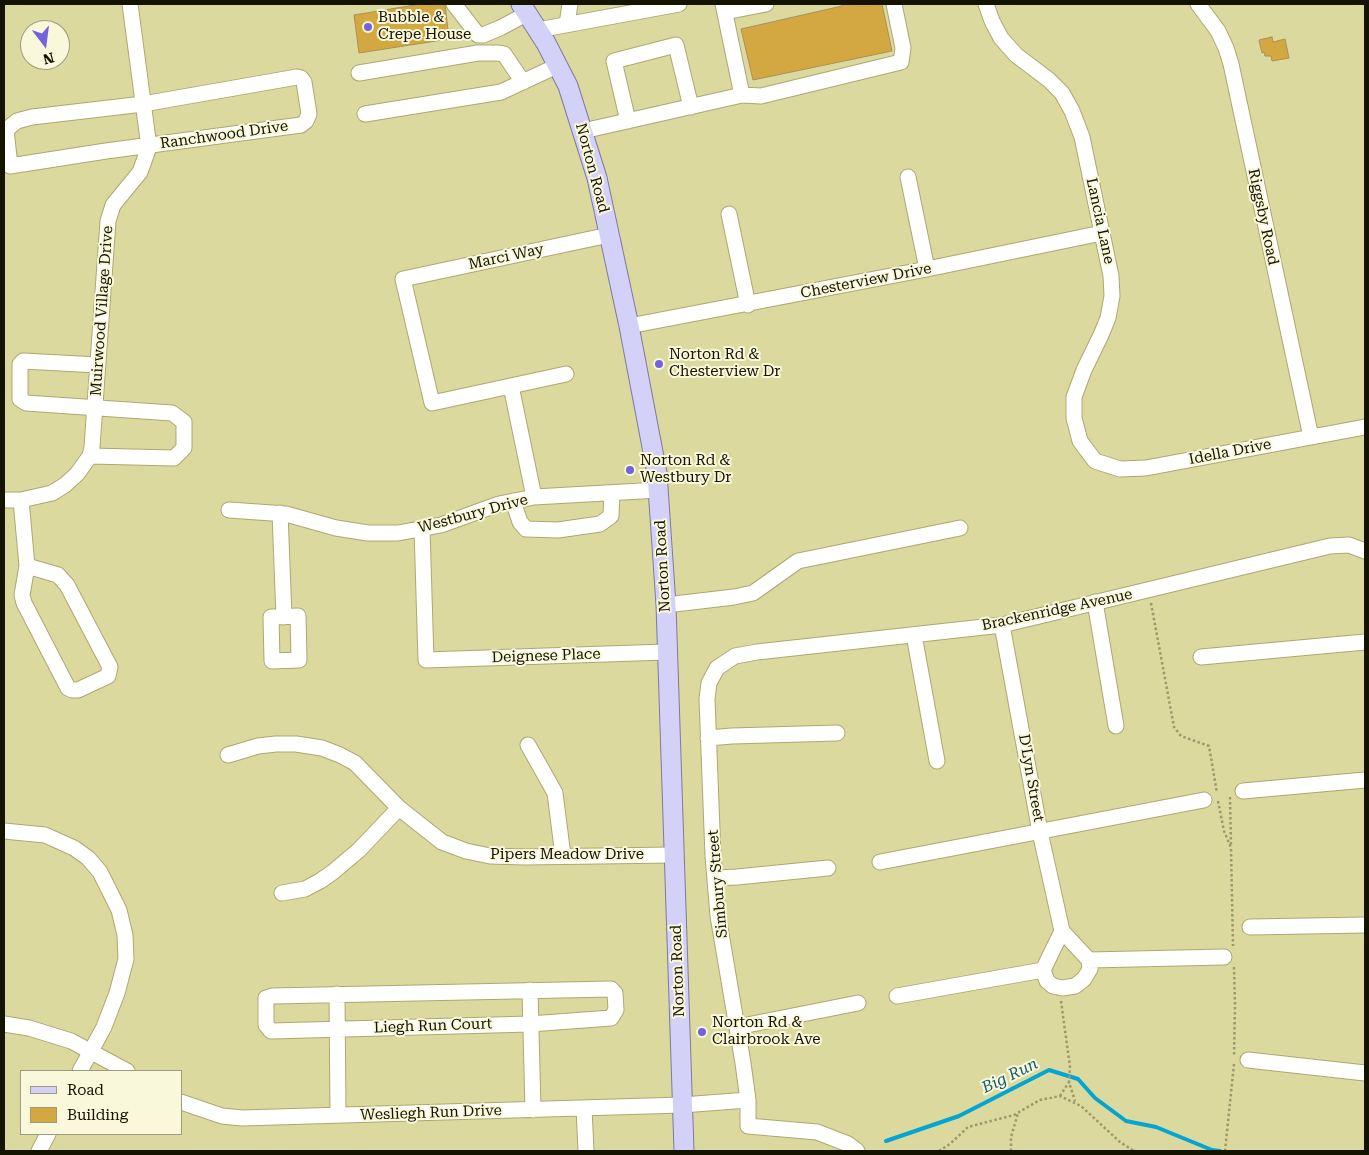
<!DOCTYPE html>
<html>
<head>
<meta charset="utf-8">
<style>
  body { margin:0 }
  #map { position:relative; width:1369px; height:1155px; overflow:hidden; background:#dbd99e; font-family:"Roboto Serif",serif }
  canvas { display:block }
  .frame { position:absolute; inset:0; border:5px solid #141300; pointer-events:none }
  .legend { position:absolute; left:20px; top:1070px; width:162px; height:65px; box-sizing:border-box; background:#f9f8db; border:1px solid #9d9c83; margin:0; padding:6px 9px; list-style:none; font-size:15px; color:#141300 }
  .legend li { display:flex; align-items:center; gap:10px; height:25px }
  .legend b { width:25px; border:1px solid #9d9c83 }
  .north { position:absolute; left:20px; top:20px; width:50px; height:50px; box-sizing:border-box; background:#f9f8db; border:1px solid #9d9c83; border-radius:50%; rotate:165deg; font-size:14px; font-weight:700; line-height:20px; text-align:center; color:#141300 }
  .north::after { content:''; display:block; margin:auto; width:18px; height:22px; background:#7461dc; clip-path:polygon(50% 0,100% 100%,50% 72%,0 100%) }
</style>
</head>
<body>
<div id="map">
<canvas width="1369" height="1155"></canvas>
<div class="frame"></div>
<ul class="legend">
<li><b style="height:6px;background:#d3d1f8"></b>Road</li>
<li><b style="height:14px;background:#d3a841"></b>Building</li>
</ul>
<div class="north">N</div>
</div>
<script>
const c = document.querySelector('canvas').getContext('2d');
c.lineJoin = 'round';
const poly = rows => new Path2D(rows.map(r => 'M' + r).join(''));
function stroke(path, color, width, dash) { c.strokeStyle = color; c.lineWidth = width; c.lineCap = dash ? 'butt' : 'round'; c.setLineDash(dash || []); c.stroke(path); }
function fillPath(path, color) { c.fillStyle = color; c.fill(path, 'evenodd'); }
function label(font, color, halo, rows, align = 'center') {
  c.font = font + ' "Roboto Serif",serif'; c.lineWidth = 4; c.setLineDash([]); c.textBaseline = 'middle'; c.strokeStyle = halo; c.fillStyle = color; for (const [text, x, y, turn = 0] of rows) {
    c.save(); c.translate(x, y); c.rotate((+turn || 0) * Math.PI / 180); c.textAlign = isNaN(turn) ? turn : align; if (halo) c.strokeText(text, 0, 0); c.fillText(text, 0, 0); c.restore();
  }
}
const stream = poly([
  [886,1141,959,1116,1049,1070,1078,1079,1095,1098,1126,1121,1156,1127,1212,1150,1220,1151]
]);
const building = poly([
  [421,4,445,4,449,39,359,53,354,15,421,4],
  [842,4,882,4,892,51,753,80,741,29,842,6,842,4],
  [1272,37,1273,42,1285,39,1289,58,1272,61,1271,56,1265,56,1264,52,1262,53,1259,40,1272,37]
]);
const path = poly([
  [1151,603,1174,727,1181,736,1209,746,1217,793],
  [1230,797,1231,846],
  [1218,801,1224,831,1231,848,1233,946],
  [1234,967,1235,1004,1234,1056],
  [1061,1001,1070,1067,1069,1082,1075,1101],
  [1060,1096,1069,1082],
  [939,1151,950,1144,968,1127,1014,1115,1040,1100,1060,1096,1081,1106,1120,1142,1134,1151],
  [1011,1151,1011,1137,1018,1113],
  [1225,1151,1234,1064]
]);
const minor = poly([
  [454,4,478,35,483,35,500,28,528,13],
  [723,4,742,95],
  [986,4,992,21,1001,38,1016,55,1049,80,1062,93,1072,111,1082,137,1111,276,1112,296,1108,318,1101,335,1084,370,1074,397,1074,418,1080,441,1095,461,1120,469,1146,468,1365,427],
  [1198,4,1218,31,1226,48,1231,64,1311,437],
  [725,12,766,4],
  [567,24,570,4],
  [538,30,679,4],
  [359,73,478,53,497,53,504,54,523,82],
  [297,77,301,78,304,82,309,114,306,121,301,125,106,151,10,166,6,130,17,121,32,117,143,104,297,77],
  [365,114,501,92,559,65],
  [628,121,614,61,676,45,691,107],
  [583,131,742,95,761,96,901,62,903,48,894,4],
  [908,177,927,269],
  [729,214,748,305],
  [629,326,927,269,1102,233],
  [566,374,432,403,403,279,609,235],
  [511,386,534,497],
  [90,456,174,458,184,448,184,422,172,413,26,403,20,399,20,364,23,361,98,365],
  [4,500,21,500,52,493,65,485,77,474,90,456,92,447,108,221,113,205,140,172,149,147,130,4],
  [21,500,27,566,22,595,24,603,68,688,72,690,78,690,108,676,110,667,67,585,58,575,27,566],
  [513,501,520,522,526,529,558,530,600,524,611,516,612,493],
  [229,510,286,514,336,528,368,533,398,533,441,525,499,504,534,497,659,490],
  [280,513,284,617],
  [422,529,426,660,666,652],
  [1095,602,1116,726],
  [666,605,734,597,753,593,798,561,960,528],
  [298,616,299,660,272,661,271,617,298,616],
  [1002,625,1040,832,1062,931],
  [914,635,937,761],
  [1201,657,1365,642],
  [708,738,732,736,837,733],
  [528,745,555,793,563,856],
  [228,755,258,746,276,744,296,744,322,748,340,755,355,763,399,808,442,842,466,851,490,856,525,857,673,855],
  [1243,791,1365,780],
  [4,831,45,835,74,848,88,858,100,872,119,910,125,935,126,959,117,993,104,1027,80,1071],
  [880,862,1204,800],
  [715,878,737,877,828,868],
  [282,893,305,889,320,881,333,872,359,850,399,808],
  [1250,927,1365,925],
  [1062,931,1089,960,1224,957],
  [1043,970,1047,981,1053,986,1062,988,1075,986,1084,979,1090,969,1089,960],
  [611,989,615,993,616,1010,611,1018,530,1024,271,1031,266,1025,266,998,272,996,611,989],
  [530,990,533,1110],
  [337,994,338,1115],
  [897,996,1043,970,1062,931],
  [4,1024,29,1028,71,1041,127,1071],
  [737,1027,858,1003],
  [1248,1060,1365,1073],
  [181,1102,222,1116,242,1118,682,1105,748,1100],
  [584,1108,586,1151],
  [39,1151,48,1134],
  [857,1151,848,1144,817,1132,748,1126,748,1100,743,1063,718,916,713,856,707,699,709,683,717,668,735,656,757,652,1002,625,1330,546,1349,545,1365,551]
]);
const major = poly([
  [521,4,546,43,568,86,597,178,629,326,657,473,666,605,684,1151]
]);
const markers = [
  [368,27,5,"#7461dc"],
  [659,364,5,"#7461dc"],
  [630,470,5,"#7461dc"],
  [702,1032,5,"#7461dc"]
];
const poiNames = [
  ["Bubble &",378,18],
  ["Crepe House",378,35],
  ["Norton Rd &",669,355],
  ["Chesterview Dr",669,372],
  ["Norton Rd &",640,461],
  ["Westbury Dr",640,478],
  ["Norton Rd &",712,1023],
  ["Clairbrook Ave",712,1040]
];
const streetNames = [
  ["Ranchwood Drive",224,135,-8],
  ["Norton Road",592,168,75],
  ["Riggsby Road",1263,217,78],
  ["Lancia Lane",1100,221,78],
  ["Marci Way",506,257,-12],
  ["Chesterview Drive",866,281,-11],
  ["Muirwood Village Drive",102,311,-86],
  ["Idella Drive",1230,452,-11],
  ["Westbury Drive",473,514,-15],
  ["Norton Road",663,566,-93],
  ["Brackenridge Avenue",1057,610,-12],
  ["Deignese Place",546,656,-2],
  ["D'Lyn Street",1031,778,80],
  ["Pipers Meadow Drive",567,855],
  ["Simbury Street",718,884,-95],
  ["Norton Road",678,971,-92],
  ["Liegh Run Court",433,1026,-2],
  ["Wesliegh Run Drive",431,1113,-2]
];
const waterNames = [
  ["Big Run",1010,1076,-26]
];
stroke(stream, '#04a5d3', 4);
fillPath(building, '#d3a841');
stroke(building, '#a8905c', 1);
stroke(minor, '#aca970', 17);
stroke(major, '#7d7a9e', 21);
stroke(path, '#9b996b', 2.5, [2.5, 2.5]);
stroke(minor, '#fff', 15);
stroke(major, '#d3d1f8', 19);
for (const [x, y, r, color] of markers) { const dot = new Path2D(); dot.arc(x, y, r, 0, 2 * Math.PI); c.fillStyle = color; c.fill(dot); stroke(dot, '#f9f8db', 2); }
label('15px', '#141300', '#f9f8db', poiNames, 'left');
label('15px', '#141300', '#f9f8db', streetNames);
label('italic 16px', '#145a72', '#f9f8db', waterNames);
</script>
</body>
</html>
